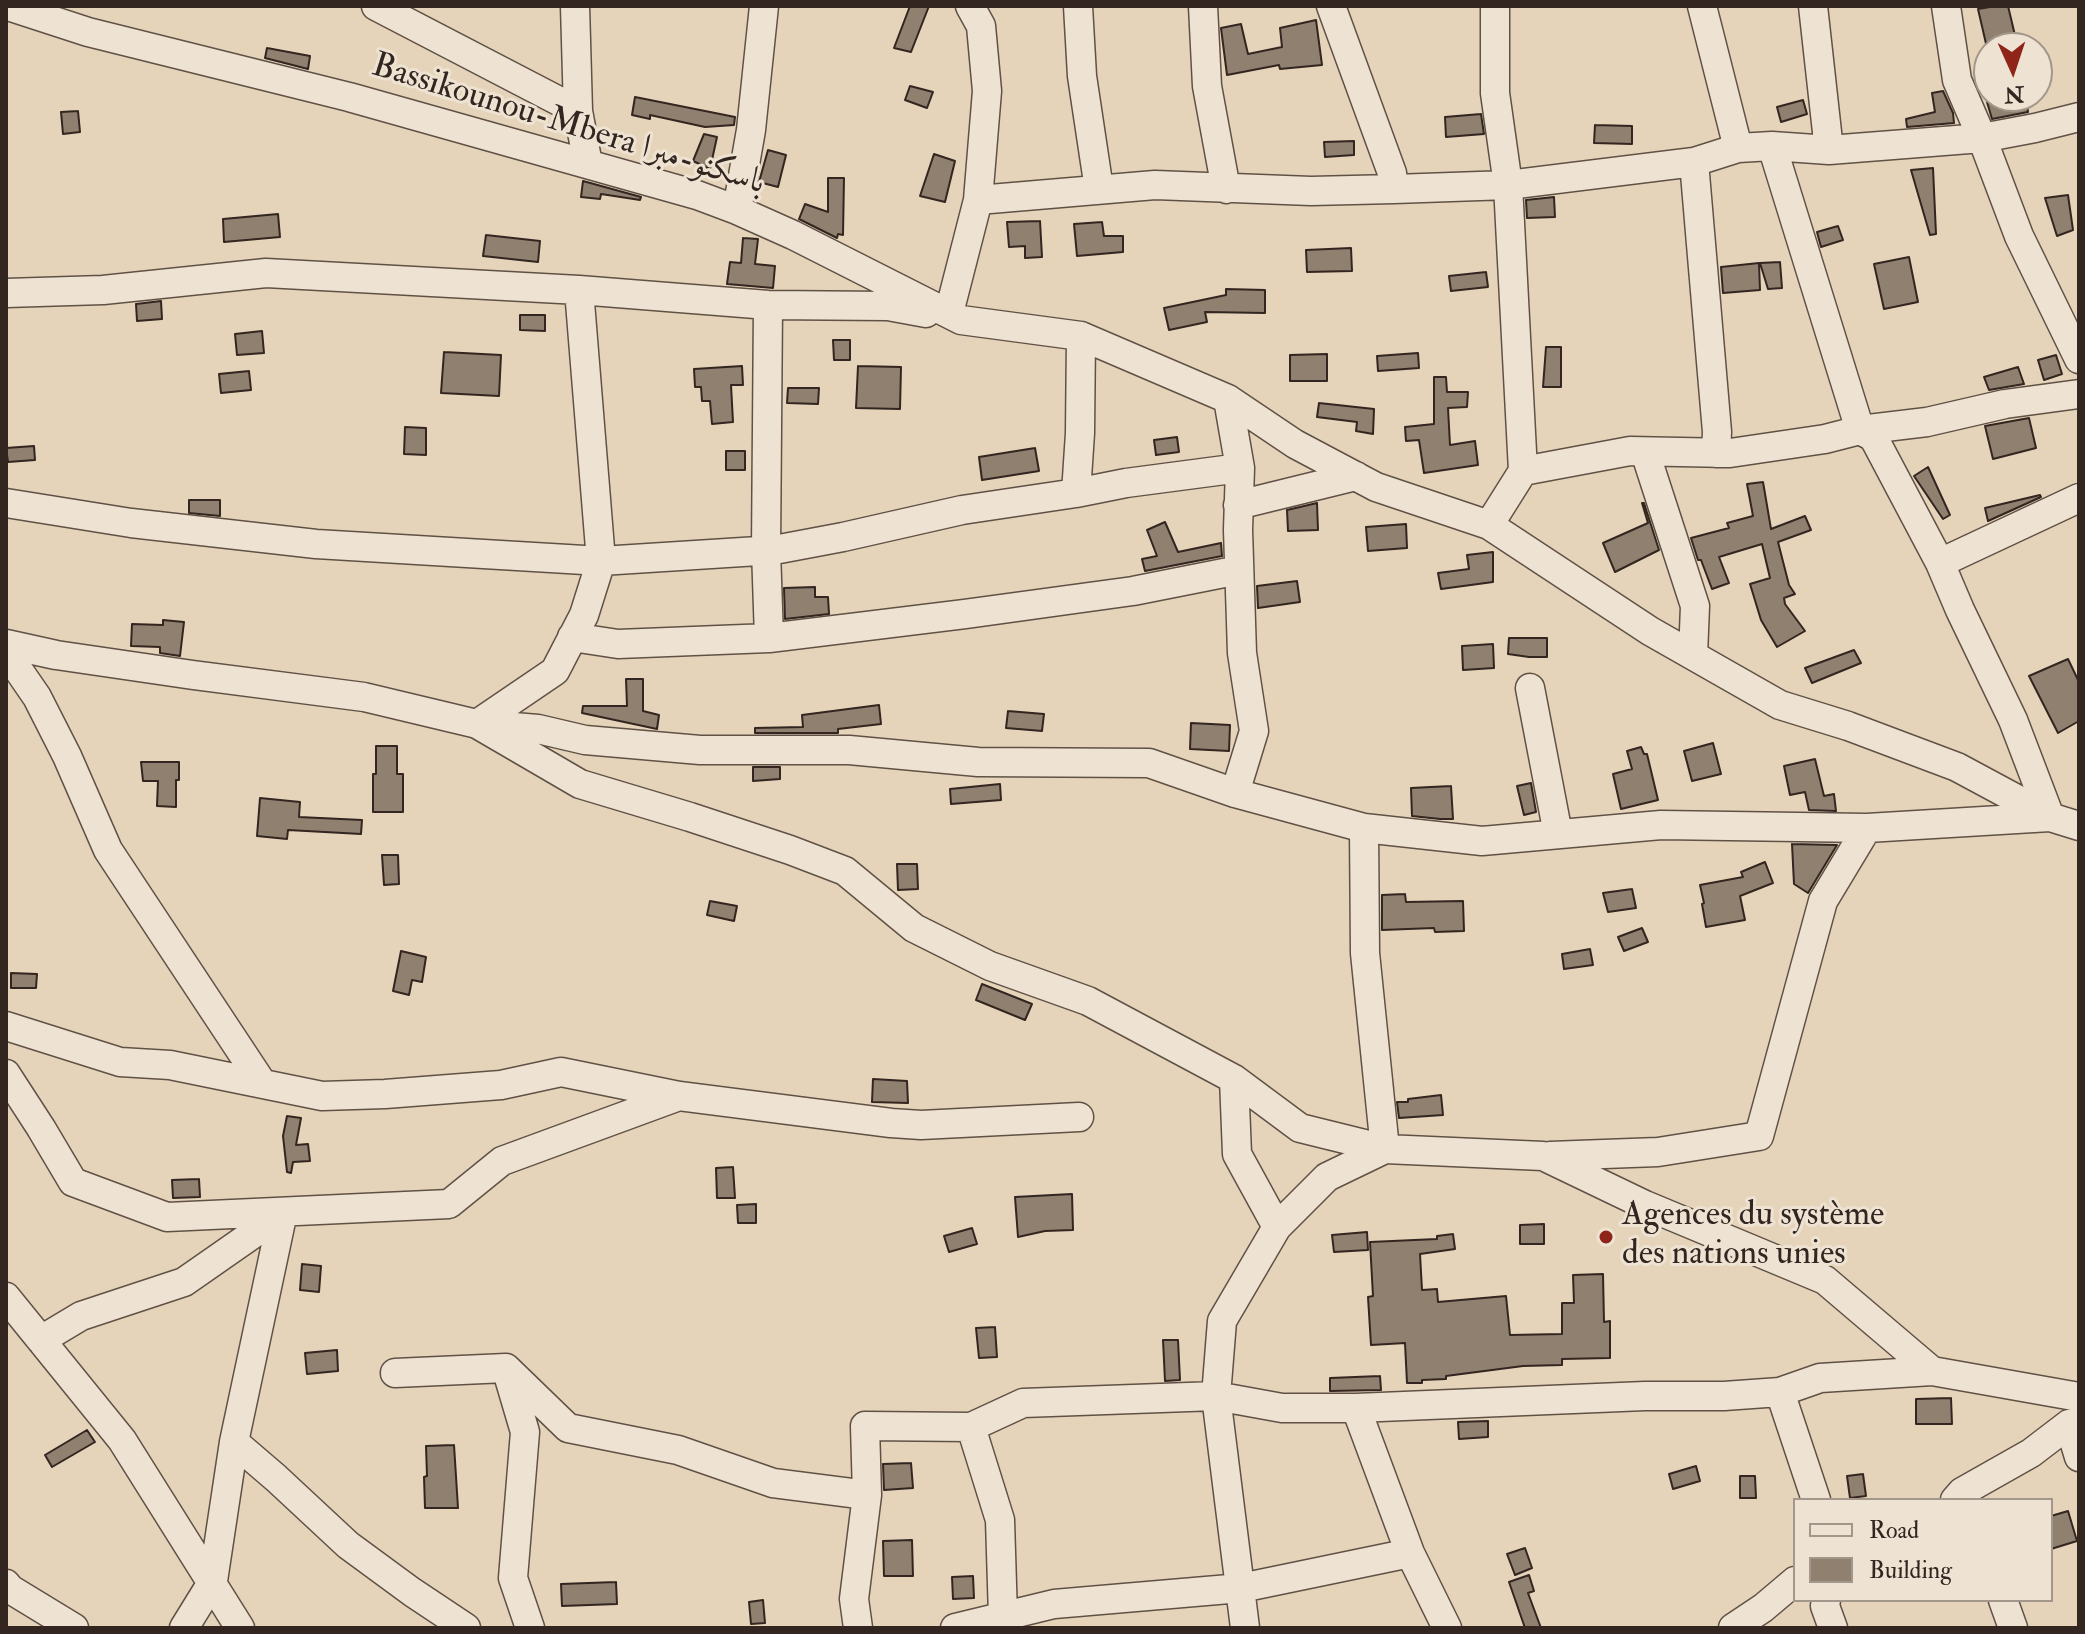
<!DOCTYPE html>
<html>
<head>
<meta charset="utf-8">
<style>
  body { margin:0 }
  #map { position:relative; width:2085px; height:1634px; overflow:hidden; background:#e5d4b9; font-family:"IM FELL Double Pica",serif }
  canvas { display:block }
  .frame { position:absolute; inset:0; border:8px solid #332520; pointer-events:none }
  .legend { position:absolute; left:1793px; top:1498px; width:260px; height:104px; box-sizing:border-box; background:#eee3d2; border:2px solid #a3978b; margin:0; padding:10px 14px; list-style:none; font-size:24px; color:#332520 }
  .legend li { display:flex; align-items:center; gap:16px; height:40px }
  .legend b { width:40px; border:2px solid #a3978b }
  .north { position:absolute; left:1973px; top:32px; width:80px; height:80px; box-sizing:border-box; background:#eee3d2; border:2px solid #a3978b; border-radius:50%; rotate:177deg; font-size:22px; font-weight:700; line-height:32px; text-align:center; color:#332520 }
  .north::after { content:''; display:block; margin:auto; width:28px; height:36px; background:#8f2418; clip-path:polygon(50% 0,100% 100%,50% 72%,0 100%) }
</style>
</head>
<body>
<div id="map">
<canvas width="2085" height="1634"></canvas>
<div class="frame"></div>
<ul class="legend">
<li><b style="height:10px;background:#eee3d2"></b>Road</li>
<li><b style="height:22px;background:#908070"></b>Building</li>
</ul>
<div class="north">N</div>
</div>
<script>
const c = document.querySelector('canvas').getContext('2d');
c.lineJoin = 'round';
function fillPath(path, color) { c.fillStyle = color; c.fill(path, 'evenodd'); }
const poly = rows => new Path2D(rows.map(r => 'M' + r).join(''));
function stroke(path, color, width, dash) { c.strokeStyle = color; c.lineWidth = width; c.lineCap = dash ? 'butt' : 'round'; c.setLineDash(dash || []); c.stroke(path); }
function label(font, color, halo, rows, align = 'center') {
  c.font = font + ' "IM FELL Double Pica",Amiri,serif'; c.lineWidth = 6; c.setLineDash([]); c.textBaseline = 'middle'; c.strokeStyle = halo; c.fillStyle = color; for (const [text, x, y, turn = 0] of rows) {
    c.save(); c.translate(x, y); c.rotate((+turn || 0) * Math.PI / 180); c.textAlign = isNaN(turn) ? turn : align; if (halo) c.strokeText(text, 0, 0); c.fillText(text, 0, 0); c.restore();
  }
}
const building = poly([
  [910,6,929,6,911,52,894,48,910,6],
  [1996,6,2008,6,2018,48,1987,48,1978,9,1996,6],
  [1316,20,1322,65,1280,69,1279,65,1227,75,1221,28,1241,24,1248,54,1282,47,1280,28,1316,20],
  [267,48,310,56,308,69,265,58,267,48],
  [910,86,933,92,927,108,905,100,910,86],
  [1943,91,1953,113,1954,123,1907,127,1906,119,1935,112,1932,93,1943,91],
  [1999,96,2026,96,2028,112,1992,119,1987,102,2000,100,1999,96],
  [635,97,735,117,734,125,705,127,650,115,650,119,632,115,635,97],
  [1803,100,1807,114,1781,122,1777,107,1803,100],
  [78,111,80,132,63,134,61,112,78,111],
  [1481,114,1484,134,1446,137,1445,117,1481,114],
  [1595,125,1632,126,1632,144,1594,143,1595,125],
  [704,134,717,137,710,169,693,161,704,134],
  [1354,141,1354,155,1325,157,1324,142,1354,141],
  [768,150,786,155,778,187,759,182,768,150],
  [934,154,955,161,945,202,920,196,934,154],
  [1933,168,1936,234,1930,235,1911,170,1933,168],
  [828,178,844,178,843,235,838,234,837,238,799,219,805,204,828,212,828,178],
  [583,181,641,197,640,200,601,194,600,199,581,197,583,181],
  [2068,195,2073,230,2057,236,2045,198,2068,195],
  [1554,197,1555,217,1527,218,1526,200,1554,197],
  [278,214,280,237,224,242,223,219,278,214],
  [1040,221,1042,257,1025,258,1025,246,1009,247,1007,222,1040,221],
  [1102,222,1104,236,1123,236,1123,252,1077,256,1074,224,1102,222],
  [1838,226,1843,240,1821,247,1817,232,1838,226],
  [486,235,540,241,538,262,483,256,486,235],
  [743,238,758,239,755,264,775,266,773,288,727,284,730,262,741,263,743,238],
  [1351,248,1352,271,1307,272,1306,250,1351,248],
  [1909,257,1918,302,1884,309,1874,264,1909,257],
  [1780,262,1782,288,1768,289,1760,263,1780,262],
  [1759,263,1760,290,1723,293,1721,267,1759,263],
  [1486,272,1488,287,1451,291,1449,276,1486,272],
  [1226,289,1265,290,1265,313,1205,312,1207,322,1169,330,1164,308,1226,295,1226,289],
  [161,301,162,319,137,321,136,304,161,301],
  [520,315,545,315,545,331,520,330,520,315],
  [262,331,264,353,237,355,235,334,262,331],
  [833,340,850,340,850,360,834,360,833,340],
  [1546,347,1561,347,1561,387,1543,387,1546,347],
  [444,352,501,355,499,396,441,393,444,352],
  [1418,353,1419,368,1378,371,1377,356,1418,353],
  [1327,354,1327,381,1290,381,1290,355,1327,354],
  [2056,355,2062,374,2044,380,2038,360,2056,355],
  [742,366,743,385,731,385,733,422,712,424,710,401,702,401,701,387,695,387,694,369,742,366],
  [858,366,901,367,900,409,856,408,858,366],
  [2018,367,2024,384,1989,390,1984,377,2018,367],
  [249,371,251,390,221,393,219,374,249,371],
  [1434,377,1446,377,1447,392,1468,392,1467,407,1448,408,1450,445,1475,441,1478,465,1424,473,1419,440,1406,441,1405,427,1434,424,1434,377],
  [788,388,819,388,818,404,787,403,788,388],
  [1319,403,1374,409,1373,434,1356,431,1357,422,1317,417,1319,403],
  [2029,418,2036,448,1993,459,1985,426,2029,418],
  [405,427,426,428,426,455,404,454,405,427],
  [1177,437,1179,452,1156,455,1154,440,1177,437],
  [34,446,35,460,8,462,6,448,34,446],
  [1035,448,1039,471,982,480,979,457,1035,448],
  [726,451,745,451,745,470,726,470,726,451],
  [1928,467,1950,515,1943,519,1914,476,1928,467],
  [1763,482,1771,529,1805,516,1811,530,1778,542,1789,585,1795,594,1784,598,1785,604,1805,631,1777,647,1761,620,1750,584,1770,578,1762,544,1719,557,1729,583,1712,589,1701,560,1698,560,1691,538,1729,528,1727,523,1753,516,1747,484,1763,482],
  [2040,495,2041,497,1988,521,1985,508,2040,495],
  [189,500,220,500,220,516,189,513,189,500],
  [1317,503,1318,530,1288,531,1287,510,1317,503],
  [1642,503,1644,503,1659,550,1615,572,1603,543,1648,523,1642,503],
  [1165,522,1178,552,1221,543,1222,556,1145,571,1142,559,1157,556,1147,530,1165,522],
  [1406,524,1407,548,1368,551,1366,527,1406,524],
  [1493,552,1493,582,1441,589,1438,573,1469,569,1467,555,1493,552],
  [1297,581,1300,602,1258,608,1257,586,1297,581],
  [815,587,815,597,828,597,829,614,785,619,784,588,815,587],
  [163,620,184,622,180,656,160,653,160,647,131,646,132,624,163,625,163,620],
  [1509,638,1547,638,1547,657,1529,657,1508,654,1509,638],
  [1493,644,1494,668,1463,670,1462,646,1493,644],
  [1854,650,1861,663,1812,683,1805,668,1854,650],
  [2068,659,2079,682,2079,721,2058,733,2029,676,2068,659],
  [626,679,643,679,643,711,659,715,657,729,582,713,583,706,627,706,626,679],
  [879,705,881,724,838,729,838,733,755,733,755,728,803,727,802,715,879,705],
  [1008,711,1044,714,1042,731,1006,728,1008,711],
  [1191,723,1230,725,1229,751,1190,749,1191,723],
  [1713,743,1721,774,1692,781,1684,751,1713,743],
  [376,746,397,746,397,774,403,774,403,812,373,812,373,774,376,774,376,746],
  [1641,747,1644,754,1647,754,1658,800,1621,809,1613,774,1632,769,1627,751,1641,747],
  [1815,759,1824,796,1834,794,1836,811,1809,810,1805,792,1790,795,1784,766,1815,759],
  [141,762,179,762,179,780,176,780,176,807,157,806,158,781,143,781,141,762],
  [753,767,780,767,780,779,753,781,753,767],
  [1531,783,1536,812,1524,815,1517,786,1531,783],
  [1000,784,1001,800,951,804,950,789,1000,784],
  [1451,786,1453,819,1440,819,1412,816,1411,788,1451,786],
  [260,798,300,802,299,817,362,820,361,834,288,830,287,839,257,836,260,798],
  [1792,844,1837,845,1808,893,1794,884,1792,844],
  [382,855,398,855,399,884,384,885,382,855],
  [1765,862,1773,883,1740,896,1745,920,1706,927,1702,904,1704,903,1700,885,1743,877,1741,872,1765,862],
  [897,864,917,864,918,889,898,890,897,864],
  [1632,889,1636,908,1608,912,1603,893,1632,889],
  [1405,894,1406,902,1463,901,1464,931,1435,932,1434,928,1382,930,1382,895,1405,894],
  [710,901,737,906,734,921,707,915,710,901],
  [1642,928,1648,942,1624,951,1618,937,1642,928],
  [1590,949,1593,965,1564,969,1562,954,1590,949],
  [401,951,426,957,422,982,412,980,409,995,393,991,401,951],
  [11,973,37,974,36,988,11,988,11,973],
  [982,984,1032,1004,1025,1020,976,1000,982,984],
  [873,1079,907,1081,908,1103,872,1102,873,1079],
  [1441,1095,1443,1115,1399,1118,1397,1102,1408,1102,1408,1099,1441,1095],
  [287,1116,301,1118,296,1145,308,1144,310,1161,293,1162,291,1173,287,1172,283,1136,287,1116],
  [733,1167,735,1198,717,1198,716,1168,733,1167],
  [199,1179,200,1197,173,1198,172,1180,199,1179],
  [1072,1194,1073,1230,1045,1231,1018,1237,1015,1197,1072,1194],
  [756,1204,756,1223,738,1223,737,1205,756,1204],
  [1544,1224,1544,1244,1520,1244,1520,1225,1544,1224],
  [972,1228,977,1244,949,1252,944,1236,972,1228],
  [1367,1232,1368,1250,1334,1252,1332,1235,1367,1232],
  [1453,1234,1455,1249,1420,1254,1422,1290,1437,1289,1438,1302,1506,1296,1510,1335,1562,1334,1562,1303,1574,1303,1573,1275,1603,1274,1604,1322,1610,1321,1610,1358,1562,1359,1562,1365,1523,1366,1446,1376,1446,1379,1422,1380,1422,1383,1407,1383,1405,1343,1371,1345,1368,1297,1373,1296,1370,1242,1437,1239,1437,1236,1453,1234],
  [302,1264,321,1266,319,1292,300,1290,302,1264],
  [995,1327,997,1357,979,1358,976,1328,995,1327],
  [1163,1340,1178,1340,1180,1380,1165,1381,1163,1340],
  [337,1350,338,1371,307,1374,305,1353,337,1350],
  [1380,1376,1381,1390,1330,1391,1330,1378,1380,1376],
  [1951,1398,1952,1424,1916,1424,1916,1399,1951,1398],
  [1488,1421,1488,1437,1459,1439,1458,1422,1488,1421],
  [87,1430,95,1442,52,1467,45,1455,87,1430],
  [454,1445,458,1508,425,1508,424,1477,427,1476,426,1446,454,1445],
  [911,1463,913,1488,884,1490,883,1464,911,1463],
  [1696,1466,1700,1481,1673,1489,1669,1474,1696,1466],
  [1863,1474,1866,1496,1850,1498,1847,1476,1863,1474],
  [1740,1476,1755,1476,1756,1498,1740,1498,1740,1476],
  [2068,1511,2077,1541,2051,1549,2051,1516,2068,1511],
  [912,1540,913,1576,884,1576,883,1541,912,1540],
  [1525,1548,1532,1568,1515,1575,1507,1554,1525,1548],
  [1529,1575,1534,1591,1528,1593,1541,1628,1525,1628,1509,1582,1529,1575],
  [973,1576,974,1598,953,1599,952,1577,973,1576],
  [616,1582,617,1604,562,1606,561,1584,616,1582],
  [763,1600,765,1623,751,1624,749,1602,763,1600]
]);
const minor = poly([
  [8,6,88,32,349,97,697,195,737,210,793,235,961,320,1081,336,1228,399,1295,444,1376,487,1489,525,1650,631,1780,705,1848,726,1957,767,2050,817,2079,826],
  [376,6,578,111],
  [575,6,578,111,588,164],
  [1078,6,1082,76,1099,189],
  [1203,6,1207,86,1226,189],
  [1331,6,1392,173,1394,189,1508,185,1523,471],
  [1495,6,1495,93,1508,185,1694,162,1738,148,1772,146,1829,150,1982,138,2035,128,2079,117],
  [1702,6,1738,148],
  [1813,6,1829,150],
  [1946,6,1957,80,1982,138,2019,236,2079,359],
  [1694,162,1717,432,1716,453],
  [978,200,1155,185,1311,191,1394,189],
  [737,210,751,130,764,6],
  [6,293,103,290,266,273,579,290,768,305,888,306,926,313],
  [768,305,766,550,769,638],
  [949,313,978,200,987,91,981,26,970,6],
  [1228,399,1240,468,1238,530,1242,653,1254,731,1235,793],
  [1645,452,1695,606,1693,655],
  [1076,493,1080,433,1081,336],
  [6,503,131,523,316,544,601,561,774,550,843,537,962,510,1076,493,1126,483,1240,468],
  [1238,505,1356,476],
  [1489,525,1523,471,1630,451,1730,453,1825,439,1860,430,1927,422,2005,404,2079,394],
  [1940,563,2079,498],
  [572,637,618,644,769,638,965,614,1133,591,1239,570],
  [6,644,56,655,193,675,364,697,477,724,580,784,690,817,790,850,845,871,914,928,990,966,1088,1001,1234,1079,1300,1128,1385,1149,1543,1156,1645,1205,1825,1280,1932,1371,2079,1397],
  [6,652,37,697,67,756,108,850,262,1083],
  [1530,688,1558,834],
  [477,724,538,729,585,740,700,750,849,750,978,762,1149,763,1235,793,1364,828,1482,841,1661,825,1867,828,2050,817,2013,720,1960,610,1940,563,1876,442,1873,437,1860,430,1772,146],
  [477,724,555,671,584,615,601,561,579,290],
  [1364,828,1365,953,1385,1149],
  [6,1026,120,1062,170,1065,322,1096,385,1094,501,1085,561,1072,679,1096,891,1123,921,1125,1079,1117],
  [6,1074,41,1128,73,1182,167,1217,449,1204,502,1161,679,1096],
  [1234,1079,1237,1154,1277,1227],
  [1550,1156,1658,1152,1759,1136,1823,901,1867,828],
  [6,1297,122,1440,240,1628],
  [41,1340,81,1316,184,1282,283,1213],
  [507,1371,525,1432,513,1578,530,1628],
  [395,1373,506,1368,568,1428,678,1450,773,1483,867,1495,865,1426,971,1427,1023,1403,1216,1396,1282,1408,1356,1408,1410,1553,1447,1628],
  [1780,1392,1816,1500],
  [1356,1408,1645,1396,1724,1396,1780,1392,1820,1378,1932,1371],
  [2069,1424,2079,1457],
  [971,1427,1000,1520,1003,1617],
  [234,1442,276,1478,348,1545,412,1592,466,1628],
  [1955,1500,1962,1492,2031,1453,2069,1424,2079,1422],
  [6,1584,10,1589,74,1628],
  [1826,1600,1825,1606,1833,1628],
  [2003,1600,2013,1628],
  [184,1628,213,1581,234,1442,283,1212],
  [858,1628,854,1599,867,1495],
  [955,1628,1054,1604,1241,1588,1410,1553],
  [1245,1628,1216,1396,1222,1321,1277,1227,1327,1177,1385,1149],
  [1733,1628,1763,1608,1795,1581]
]);
const markers = [
  [1606,1237,8,"#8f2418"]
];
const streetNames = [
  ["Bassikounou-Mbera باسكنو-مبرا",568,126,17]
];
const poiNames = [
  ["Agences du système",1622,1217],
  ["des nations unies",1622,1256]
];
fillPath(building, '#908070');
stroke(building, '#332520', 2);
stroke(minor, '#605146', 31);
stroke(minor, '#eee3d2', 28);
for (const [x, y, r, color] of markers) { const dot = new Path2D(); dot.arc(x, y, r, 0, 2 * Math.PI); c.fillStyle = color; c.fill(dot); stroke(dot, '#eee3d2', 3); }
label('34px', '#332520', '#eee3d2', streetNames);
label('34px', '#332520', '#eee3d2', poiNames, 'left');
</script>
</body>
</html>
